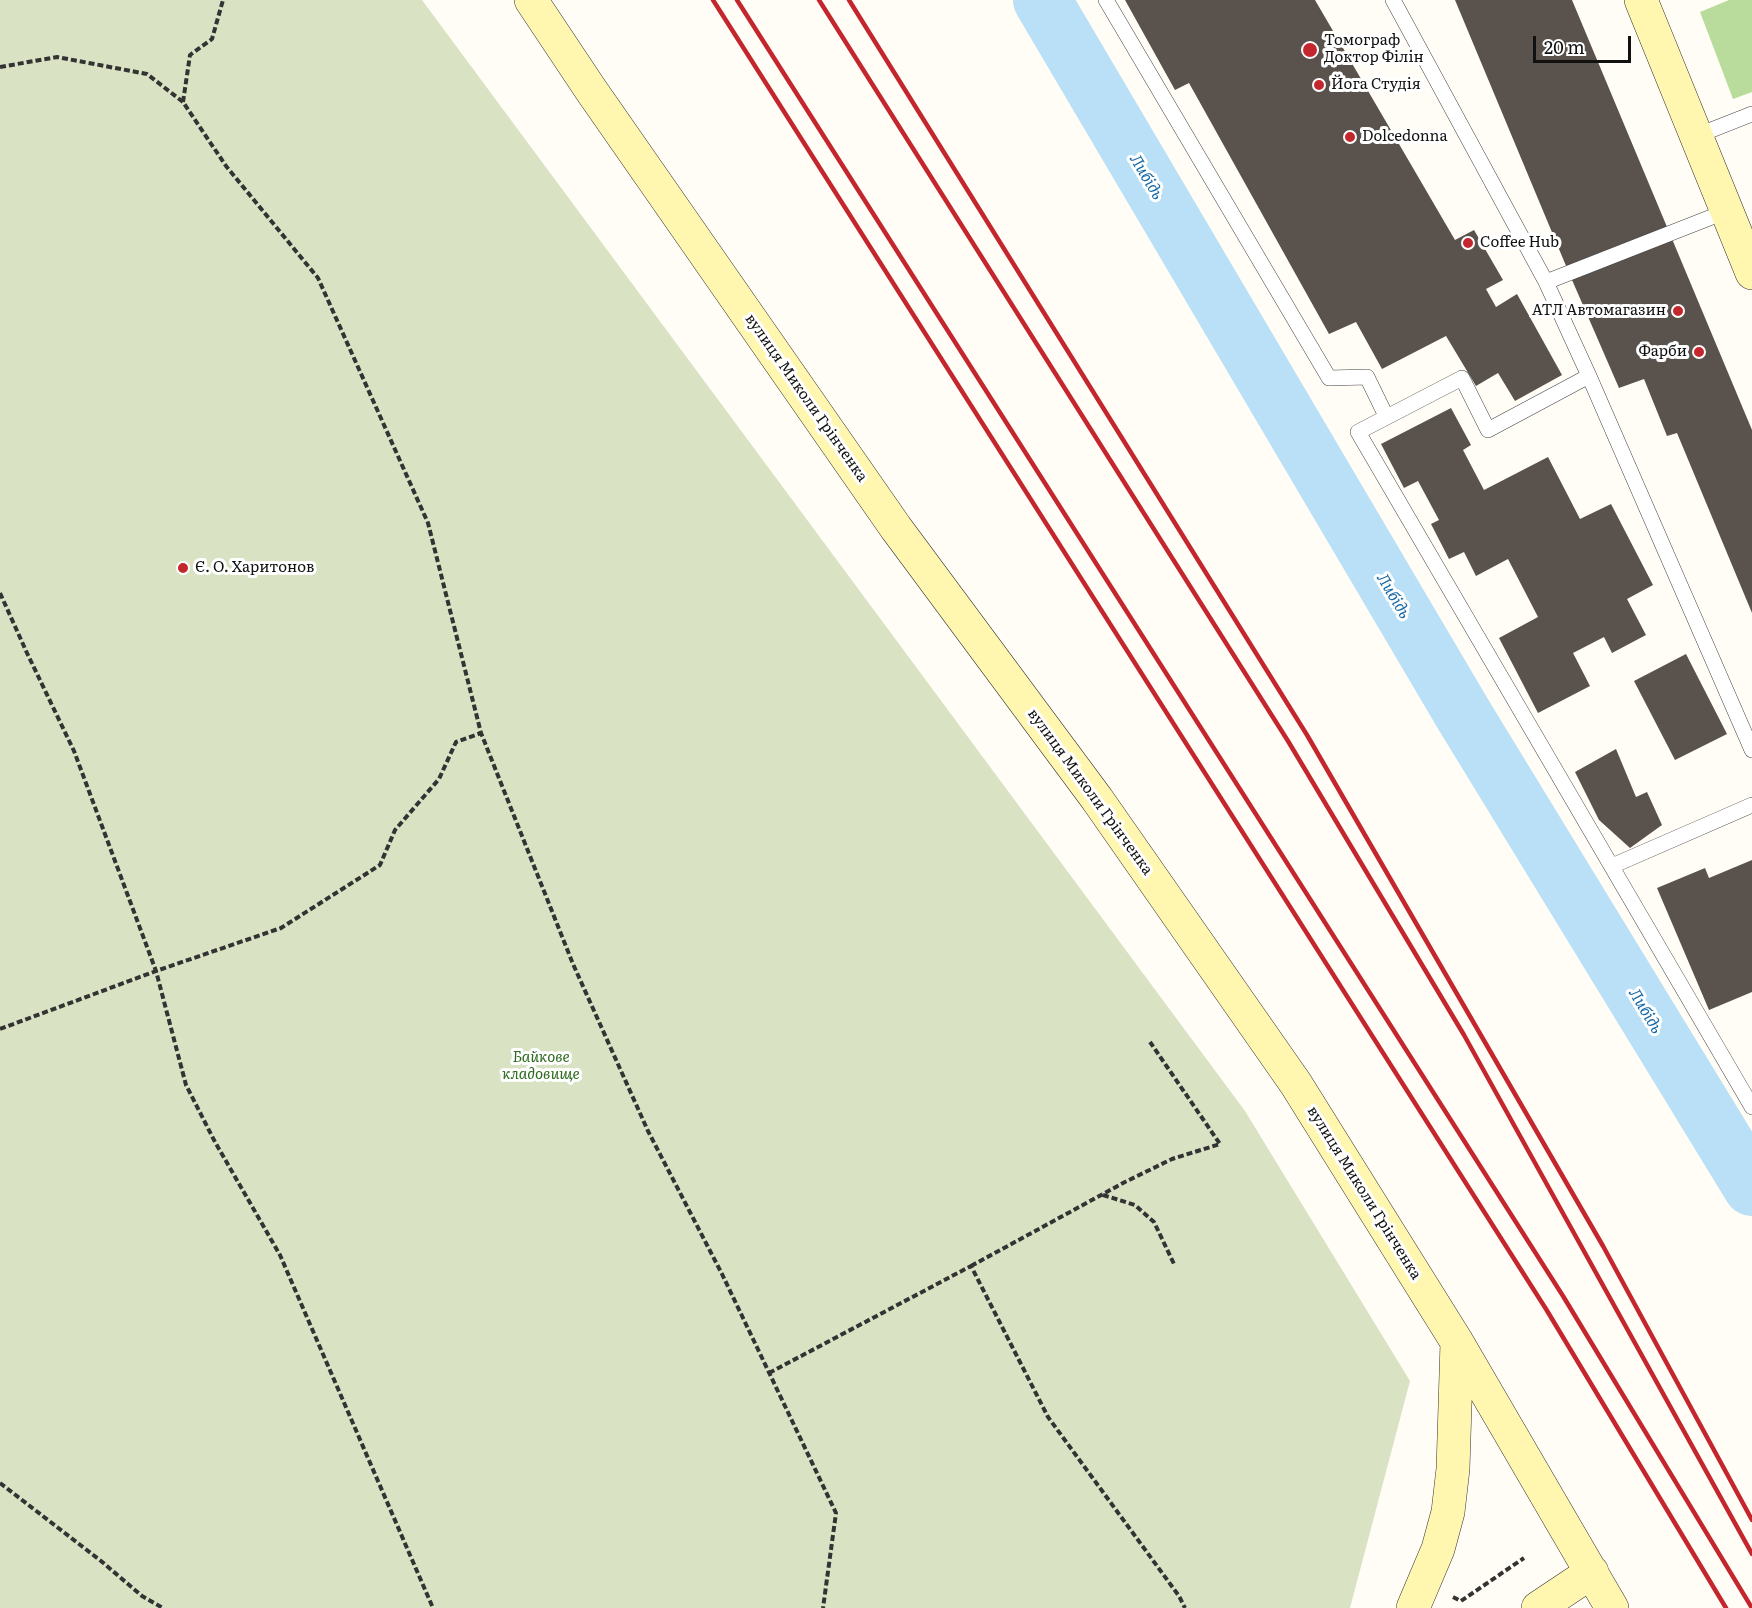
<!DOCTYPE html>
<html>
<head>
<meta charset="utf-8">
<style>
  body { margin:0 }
  #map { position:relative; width:1752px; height:1608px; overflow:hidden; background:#fffdf5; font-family:Literata,serif }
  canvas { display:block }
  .scale { position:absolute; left:1533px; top:36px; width:98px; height:27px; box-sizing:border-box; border:3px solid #111; border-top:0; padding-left:8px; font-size:18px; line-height:21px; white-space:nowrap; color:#111; -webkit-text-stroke:4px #fff; paint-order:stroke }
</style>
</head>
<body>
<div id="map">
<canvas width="1752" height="1608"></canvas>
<div class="scale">20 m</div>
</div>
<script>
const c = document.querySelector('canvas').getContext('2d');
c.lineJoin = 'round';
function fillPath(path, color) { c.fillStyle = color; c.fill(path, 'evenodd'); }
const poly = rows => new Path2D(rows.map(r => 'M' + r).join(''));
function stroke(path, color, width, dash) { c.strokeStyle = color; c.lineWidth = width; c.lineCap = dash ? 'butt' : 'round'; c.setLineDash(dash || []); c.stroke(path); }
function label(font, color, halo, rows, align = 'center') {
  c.font = font + ' Literata,serif'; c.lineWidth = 6; c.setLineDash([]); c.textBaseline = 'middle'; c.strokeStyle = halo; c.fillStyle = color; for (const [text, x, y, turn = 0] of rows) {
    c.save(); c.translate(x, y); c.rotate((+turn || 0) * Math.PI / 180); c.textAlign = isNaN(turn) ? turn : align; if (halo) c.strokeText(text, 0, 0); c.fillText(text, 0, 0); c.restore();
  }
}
const forest = poly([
  [1729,0,1752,0,1752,92,1733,99,1700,12]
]);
const cemetery = poly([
  [0,0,422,0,1245,1111,1410,1381,1350,1608,0,1608]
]);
const river = poly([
  [1042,0,1463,714,1752,1187]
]);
const building = poly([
  [1125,0,1315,0,1455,240,1474,230,1503,280,1486,289,1496,307,1517,294,1562,375,1515,401,1498,373,1476,386,1446,336,1382,369,1356,322,1329,334,1189,83,1175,90],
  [1455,0,1572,0,1752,430,1752,613,1677,433,1667,436,1644,379,1619,388,1569,273],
  [1451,408,1471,445,1463,450,1484,490,1548,457,1580,519,1611,504,1653,585,1627,599,1646,635,1612,653,1604,637,1573,653,1590,686,1538,713,1499,638,1538,617,1508,559,1476,576,1464,552,1449,559,1431,524,1439,520,1418,481,1404,488,1381,444],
  [1686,654,1727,734,1675,760,1634,681],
  [1616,749,1636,797,1647,792,1662,825,1630,848,1599,820,1575,772],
  [1752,860,1752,992,1709,1010,1657,888,1705,868,1709,878]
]);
const path = poly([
  [0,67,57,57,147,74,183,102,226,166,318,278,428,523,481,733,573,964,648,1131,722,1274,836,1513,823,1608],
  [183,102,190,55,212,39,223,0],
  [0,593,27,653,74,751,156,971,186,1085,215,1142,280,1255,433,1608],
  [0,1029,156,971,281,928,380,865,395,830,439,779,456,742,481,733],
  [1103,1195,1135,1205,1154,1222,1174,1264],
  [971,1266,1125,1182,1172,1159,1220,1144,1150,1042],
  [769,1373,971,1266,1048,1417,1179,1596,1185,1608],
  [0,1483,101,1561,142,1596,163,1608],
  [1453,1597,1461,1601,1524,1558]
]);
const service = poly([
  [1106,0,1329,378,1367,377,1386,416],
  [1393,0,1546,282,1589,376,1752,750],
  [1696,136,1752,114],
  [1546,282,1727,211],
  [1589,376,1488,430,1462,378,1358,432,1752,1107],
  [1612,866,1752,805]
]);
const secondary = poly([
  [531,0,591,90,896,528,1097,799,1296,1084,1457,1342,1612,1608],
  [1641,0,1752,273],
  [1413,1608,1438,1549,1448,1512,1453,1469,1457,1342],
  [1538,1608,1592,1572]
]);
const rail = poly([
  [713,0,1546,1309,1726,1608],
  [737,0,1563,1296,1752,1608],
  [819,0,1288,741,1464,1035,1752,1554],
  [849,0,1307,735,1603,1246,1752,1520]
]);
const markers = [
  [1310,50,8,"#c4262e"],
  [1319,85,6,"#c4262e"],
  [1350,137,6,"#c4262e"],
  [1468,243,6,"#c4262e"],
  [1678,311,6,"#c4262e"],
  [1699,352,6,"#c4262e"],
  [183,568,6,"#c4262e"]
];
const poiNames = [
  ["Томограф",1324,41],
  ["Доктор Філін",1324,58],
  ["Йога Студія",1331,85],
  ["Dolcedonna",1362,137],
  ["Coffee Hub",1480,243],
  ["АТЛ Автомагазин",1666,311,"right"],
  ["Фарби",1687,352,"right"],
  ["Є. О. Харитонов",195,568]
];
const streetNames = [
  ["вулиця Миколи Грінченка",806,398,55],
  ["вулиця Миколи Грінченка",1090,792,54],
  ["вулиця Миколи Грінченка",1364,1193,58]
];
const parkNames = [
  ["Байкове",541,1058],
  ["кладовище",541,1075]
];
const waterNames = [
  ["Либідь",1146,177,59],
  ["Либідь",1393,596,59],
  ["Либідь",1645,1011,59]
];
fillPath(forest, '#b9dc9c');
fillPath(cemetery, '#d9e3c4');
stroke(river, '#b9e0f7', 58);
fillPath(building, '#5a524d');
stroke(service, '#444', 16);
stroke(secondary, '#333', 34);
stroke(path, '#333', 4, [6, 3]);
stroke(service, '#fff', 15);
stroke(secondary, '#fff6b0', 33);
stroke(rail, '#c4262e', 4.5);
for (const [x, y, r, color] of markers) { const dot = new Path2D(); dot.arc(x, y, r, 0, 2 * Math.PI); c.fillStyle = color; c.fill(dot); stroke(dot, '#fff', 2); }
label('15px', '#111', '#fff', poiNames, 'left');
label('15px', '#111', '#fff', streetNames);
label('italic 15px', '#2f6b1f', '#fff', parkNames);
label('italic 16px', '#1768a6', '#fff', waterNames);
</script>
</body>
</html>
